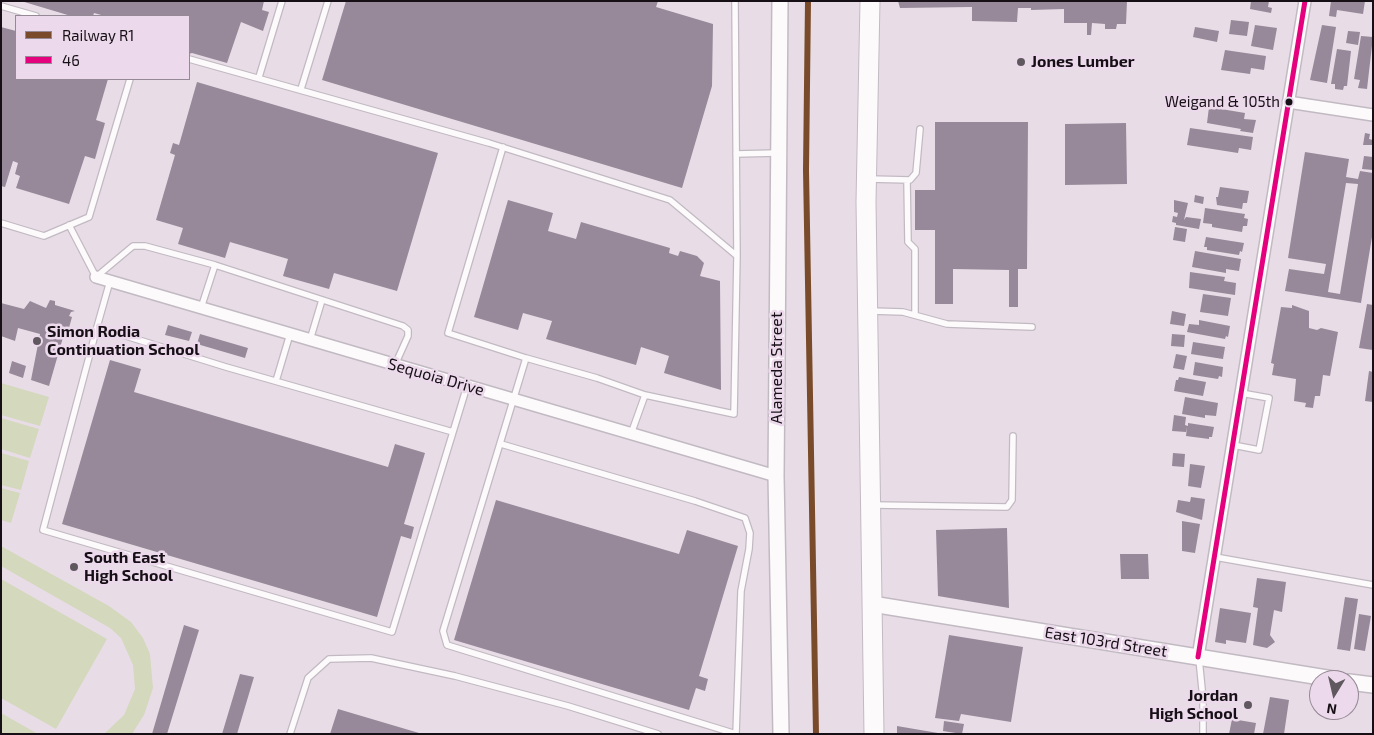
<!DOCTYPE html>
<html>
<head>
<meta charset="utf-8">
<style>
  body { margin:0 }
  #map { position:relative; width:1374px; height:735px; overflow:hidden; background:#e8dde7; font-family:"Exo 2",sans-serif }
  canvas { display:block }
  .frame { position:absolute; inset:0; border:2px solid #161016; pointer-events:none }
  .legend { position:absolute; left:15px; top:15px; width:175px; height:65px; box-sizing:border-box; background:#ecd9eb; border:1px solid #968996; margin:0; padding:6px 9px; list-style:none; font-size:15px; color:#161016 }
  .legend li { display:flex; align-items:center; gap:10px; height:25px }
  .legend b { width:25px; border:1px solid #968996 }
  .north { position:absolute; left:1309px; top:670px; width:50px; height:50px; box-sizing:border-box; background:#ecd9eb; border:1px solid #968996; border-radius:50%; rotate:189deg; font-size:14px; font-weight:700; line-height:20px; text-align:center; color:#161016 }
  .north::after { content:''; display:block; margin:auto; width:18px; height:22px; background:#60585f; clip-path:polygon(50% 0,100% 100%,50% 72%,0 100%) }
</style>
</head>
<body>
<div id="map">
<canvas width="1374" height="735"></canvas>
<div class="frame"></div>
<ul class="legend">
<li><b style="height:6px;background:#7a4b2a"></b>Railway R1</li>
<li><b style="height:6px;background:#e5007d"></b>46</li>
</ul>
<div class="north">N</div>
</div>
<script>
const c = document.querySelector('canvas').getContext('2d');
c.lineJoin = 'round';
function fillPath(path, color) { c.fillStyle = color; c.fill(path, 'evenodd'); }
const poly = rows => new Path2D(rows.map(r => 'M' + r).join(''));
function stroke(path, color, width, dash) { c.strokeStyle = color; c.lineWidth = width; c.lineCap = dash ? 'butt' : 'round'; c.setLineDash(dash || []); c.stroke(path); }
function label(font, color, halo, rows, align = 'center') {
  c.font = font + ' "Exo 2",sans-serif'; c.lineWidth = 5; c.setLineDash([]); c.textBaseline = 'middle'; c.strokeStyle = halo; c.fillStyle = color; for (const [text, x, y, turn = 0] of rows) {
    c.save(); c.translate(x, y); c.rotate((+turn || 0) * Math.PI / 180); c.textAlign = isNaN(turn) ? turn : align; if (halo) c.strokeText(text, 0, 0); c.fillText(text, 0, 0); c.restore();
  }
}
const green = poly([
  [1,383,49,397,40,426,1,415],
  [1,418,39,429,30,458,1,449],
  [1,453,29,461,21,490,1,485],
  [1,488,20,493,11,523,1,520],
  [1,546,109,606,131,622,143,638,150,654,153,688,144,715,132,734,104,734,124,715,135,689,133,665,121,638,110,628,1,566],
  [1,579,107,639,56,729,1,698],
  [1,713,38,734,2,734]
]);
const building = poly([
  [21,1,264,1,262,10,269,12,263,31,241,22,227,63,192,53,189,54,189,16,105,16,94,13,93,16,71,16],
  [346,1,658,1,656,7,713,24,712,86,682,188,322,80],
  [898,1,1127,1,1126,24,1117,24,1116,29,1105,29,1105,24,1092,23,1091,35,1087,35,1087,23,1064,23,1064,9,1031,10,1031,8,1018,8,1017,22,972,21,972,7,900,8],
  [1251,1,1269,1,1268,7,1272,8,1271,13,1250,9],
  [1331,1,1365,1,1363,14,1337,10,1336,17,1329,16],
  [1231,20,1249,22,1247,36,1229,34],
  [1255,25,1277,28,1273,50,1251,46],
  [1322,25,1336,27,1327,83,1310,80],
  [1,27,16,31,16,79,108,79,96,120,105,123,95,159,85,156,69,204,16,188,20,176,15,174,18,163,13,161,5,187,1,186],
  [1195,27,1219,31,1217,42,1193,37],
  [1348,31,1360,32,1358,45,1346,43],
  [1361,36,1373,37,1367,89,1358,88,1360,80,1354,79],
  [1337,49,1351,51,1347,86,1344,86,1343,90,1335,89,1335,84,1331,84],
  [1225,50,1266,56,1264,70,1251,68,1250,74,1221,70],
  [197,82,438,153,397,291,334,273,329,289,283,276,288,259,230,242,225,258,178,244,183,228,156,220,175,155,170,153,173,143,179,145],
  [1209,107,1245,113,1244,119,1256,120,1253,133,1240,131,1241,129,1207,123],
  [935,122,1028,122,1027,269,1018,269,1018,307,1009,307,1009,270,953,269,953,304,935,304,935,230,915,230,915,190,935,190],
  [1126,123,1127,184,1065,185,1065,124],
  [1190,128,1253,137,1251,150,1239,148,1238,153,1187,145],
  [1365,133,1370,134,1369,139,1373,140,1373,145,1363,145],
  [1305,152,1349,159,1346,177,1358,179,1360,171,1373,173,1373,231,1361,303,1285,291,1289,269,1324,274,1326,264,1288,258],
  [1346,183,1358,184,1340,294,1328,292],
  [1364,156,1373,157,1373,170,1362,169],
  [1220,187,1249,191,1247,203,1243,203,1242,209,1217,205,1216,197,1218,197],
  [1195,195,1204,197,1203,204,1194,202],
  [508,200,553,213,548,231,576,239,581,222,670,248,669,253,678,256,680,251,697,256,704,263,700,276,720,281,721,390,664,373,669,356,641,347,636,365,546,339,552,321,523,313,518,330,474,317],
  [1174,200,1188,203,1184,220,1186,217,1201,219,1199,229,1176,225,1176,223,1172,222,1173,216,1177,217,1178,213,1174,212],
  [1205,208,1245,214,1244,218,1248,219,1247,226,1243,226,1242,232,1212,227,1212,224,1203,223],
  [1175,227,1187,229,1185,242,1173,240],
  [1206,237,1244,243,1242,252,1240,251,1239,255,1207,250,1207,247,1204,247],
  [1195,251,1241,259,1239,271,1226,269,1226,273,1192,267],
  [1190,272,1225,277,1224,281,1236,283,1235,295,1189,288],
  [1203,294,1231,298,1228,316,1200,312],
  [50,300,55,301,55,305,75,311,71,312,69,316,72,317,67,335,64,334,49,386,31,380,40,334,18,328,15,341,1,336,1,303,24,309,30,301,46,308],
  [1367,304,1373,305,1373,350,1359,348],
  [1292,305,1309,311,1309,328,1317,330,1321,328,1338,332,1330,376,1323,375,1320,396,1315,396,1313,408,1305,407,1306,403,1294,401,1296,379,1272,375,1274,364,1271,363,1281,307,1292,308],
  [1172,311,1186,314,1184,326,1170,324],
  [1199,320,1230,326,1228,337,1226,336,1225,339,1187,332,1189,324,1199,325],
  [168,325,192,332,189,341,165,335],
  [200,334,248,348,245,358,197,344],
  [1172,334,1185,335,1184,347,1171,346],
  [1193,342,1225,347,1223,359,1191,354],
  [1176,354,1187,356,1184,370,1173,368],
  [110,360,141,369,134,392,388,467,395,444,425,453,404,524,414,527,411,539,401,536,377,617,62,524],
  [12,361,26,366,23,378,9,373],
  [1195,362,1223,367,1222,377,1219,376,1218,379,1193,375],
  [1369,371,1373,372,1373,402,1365,401],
  [1179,377,1206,382,1203,396,1174,391,1176,380,1178,380],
  [1185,397,1218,403,1216,416,1205,415,1205,418,1182,414],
  [1174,415,1186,417,1185,425,1188,426,1188,423,1214,427,1212,437,1209,437,1209,439,1186,436,1187,427,1186,432,1172,431],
  [1173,453,1185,454,1184,467,1172,466],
  [1190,464,1205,466,1201,488,1188,486],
  [1191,497,1205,499,1202,520,1176,512,1178,500,1190,502],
  [496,500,679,554,687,530,738,546,699,676,708,679,705,691,696,688,689,710,454,640],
  [1182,521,1200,524,1195,553,1182,551],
  [1007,528,1009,608,938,596,936,530],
  [1120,554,1148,554,1149,579,1121,579],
  [1257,578,1286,582,1282,612,1274,610,1270,635,1275,642,1267,648,1253,645,1258,608,1253,607],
  [1345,597,1358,599,1350,651,1337,649],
  [1220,608,1251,613,1246,643,1226,640,1226,644,1215,642],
  [1359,614,1371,616,1365,651,1354,649],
  [184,625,199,630,167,734,152,734],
  [949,635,1023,647,1011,722,961,714,959,721,935,718],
  [240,674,254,677,237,734,222,734],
  [1270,697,1289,700,1284,734,1263,734],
  [338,709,419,733,419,734,330,734],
  [1232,719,1256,723,1254,734,1229,734],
  [944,721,964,724,962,734,943,731],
  [897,726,938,733,938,734,897,734]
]);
const service = poly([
  [735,1,737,256],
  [1,6,36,16],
  [189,59,489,143,670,200,737,256,734,414,645,395],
  [259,77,282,1],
  [301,89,328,1],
  [503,147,448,333,526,358],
  [736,154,777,153],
  [869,179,910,180,916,173,920,129],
  [907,180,908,242,915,249,915,315],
  [1,223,44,236,89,217,130,79],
  [69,225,96,277,133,246,145,246,215,265,403,326,408,330,408,336,395,365],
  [201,308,215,265],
  [871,311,903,312,947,324,1032,327],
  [97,327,110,281],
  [310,340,322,300],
  [276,381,290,334],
  [453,432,226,367,97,327,43,530,392,632,467,386],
  [631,434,645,395,597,378,526,358,443,631,447,645,736,734],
  [501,444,695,501,745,518,750,533,749,549,741,591,736,734],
  [1233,445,1259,450,1269,398,1241,393],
  [874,505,1007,507,1012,500,1013,436],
  [1215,557,1373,585],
  [1199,659,1203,699,1203,734],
  [290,734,308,678,329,659,371,658,455,676,568,706,658,734]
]);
const minor = poly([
  [1288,102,1373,115],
  [96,277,776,476],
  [1198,657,1305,1]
]);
const tertiary = poly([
  [780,1,776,476,781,734],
  [872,604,1339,680],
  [1349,682,1373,685]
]);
const primary = poly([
  [870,1,866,202,874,734]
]);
const bus1 = poly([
  [1198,657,1305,1]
]);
const rail1 = poly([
  [808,1,806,170,816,734]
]);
const markers = [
  [1021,62,5,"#60585f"],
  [1289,102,4.5,"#161016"],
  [37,341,5,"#60585f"],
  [74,567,5,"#60585f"],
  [1248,705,5,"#60585f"]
];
const busNames = [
  ["Weigand & 105th",1280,102]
];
const poiNames = [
  ["Jones Lumber",1031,62],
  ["Simon Rodia",47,332],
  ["Continuation School",47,350],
  ["South East",84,558],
  ["High School",84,576],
  ["Jordan",1238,696,"right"],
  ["High School",1238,714,"right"]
];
const streetNames = [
  ["Alameda Street",777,368,-90],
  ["Sequoia Drive",436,377,16],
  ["East 103rd Street",1106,642,9]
];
fillPath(green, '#d4d8bd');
fillPath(building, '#978999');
stroke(service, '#c2bac2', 8);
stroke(minor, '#c2bac2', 14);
stroke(tertiary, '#c2bac2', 18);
stroke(primary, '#c2bac2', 21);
stroke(service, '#fcfafb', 5.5);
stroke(minor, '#fcfafb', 11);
stroke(tertiary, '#fcfafb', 15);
stroke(primary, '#fcfafb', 19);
stroke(bus1, '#e5007d', 5);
stroke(rail1, '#7a4b2a', 6);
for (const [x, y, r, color] of markers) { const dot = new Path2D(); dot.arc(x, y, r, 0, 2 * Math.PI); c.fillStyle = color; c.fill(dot); stroke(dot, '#ecd9eb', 2); }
label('15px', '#161016', '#ecd9eb', busNames, 'right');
label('bold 16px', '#161016', '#ecd9eb', poiNames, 'left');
label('16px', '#161016', '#ecd9eb', streetNames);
</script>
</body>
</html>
